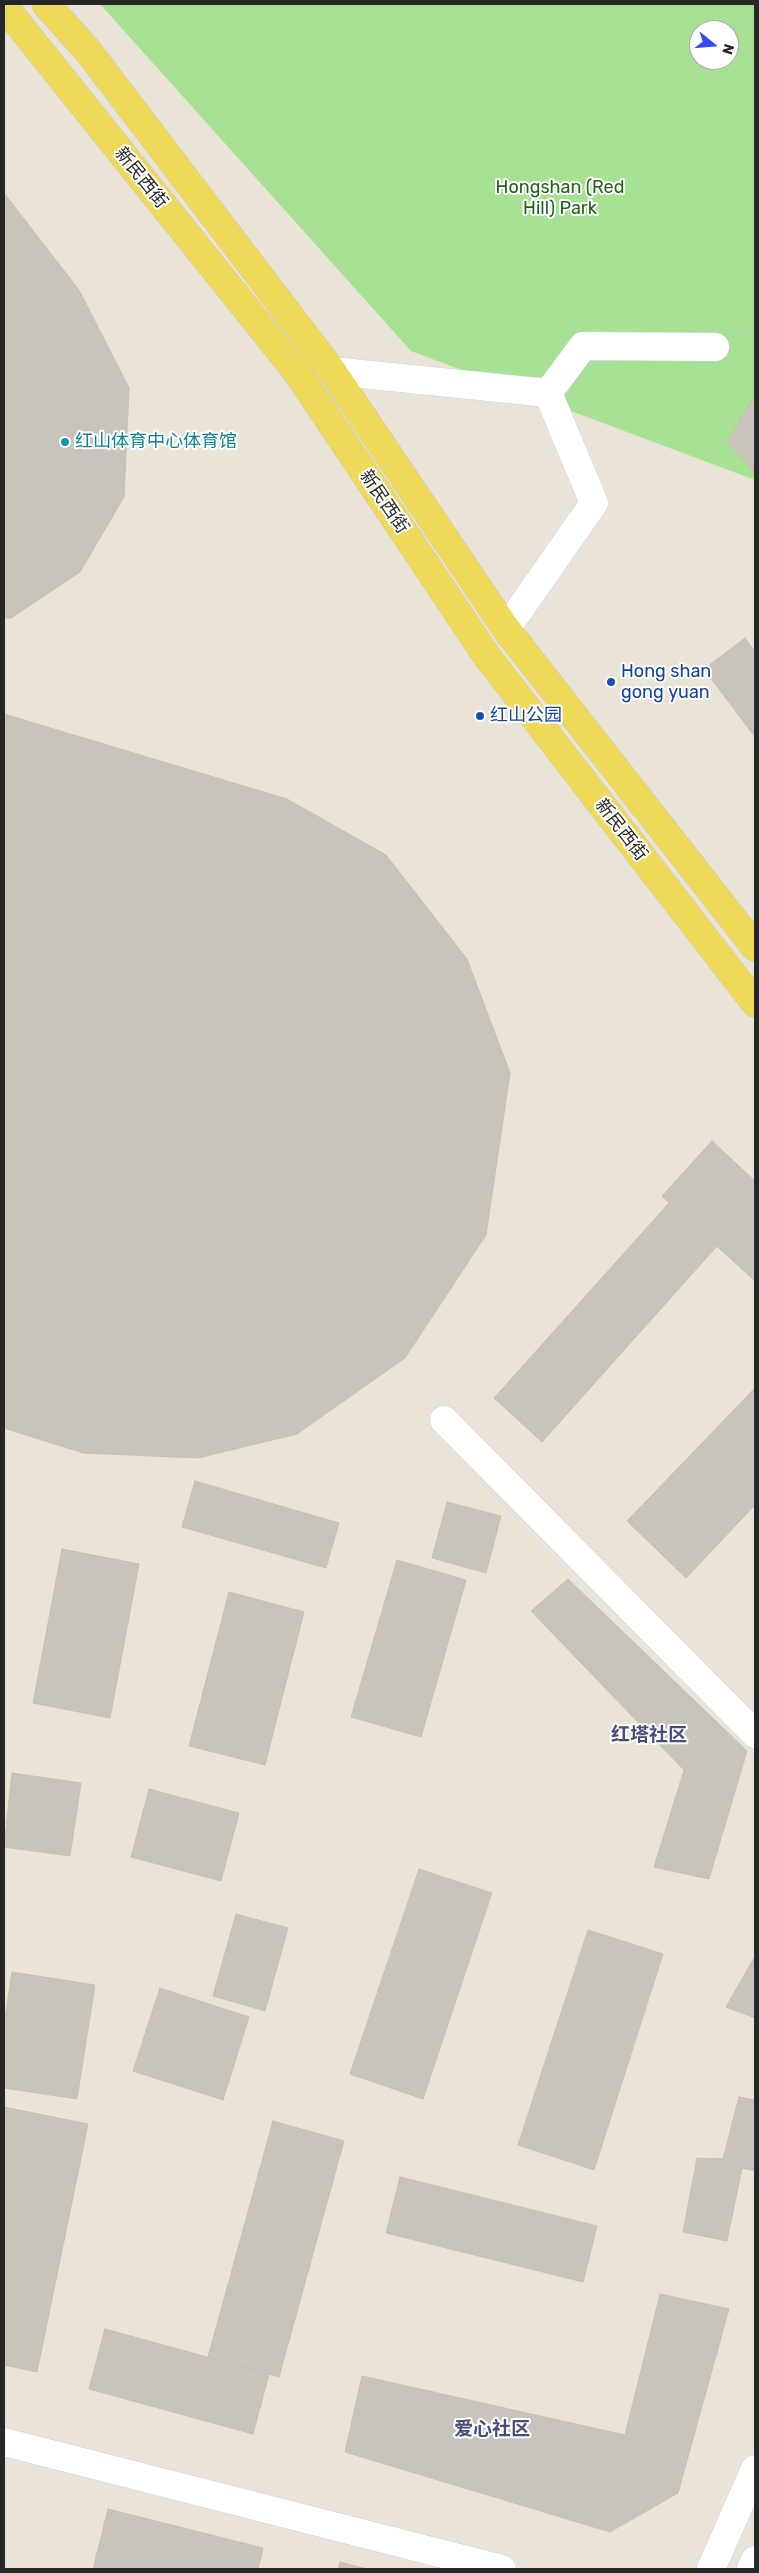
<!DOCTYPE html>
<html>
<head>
<meta charset="utf-8">
<style>
  body { margin:0 }
  #map { position:relative; width:759px; height:2573px; overflow:hidden; background:#eae4d8; font-family:Rubik,sans-serif }
  canvas { display:block }
  .frame { position:absolute; inset:0; border:5px solid #272727; pointer-events:none }
  .north { position:absolute; left:689px; top:20px; width:50px; height:50px; box-sizing:border-box; background:#fff; border:1px solid #a9a9a9; border-radius:50%; rotate:107deg; font-size:14px; font-weight:700; line-height:20px; text-align:center; color:#272727 }
  .north::after { content:''; display:block; margin:auto; width:18px; height:22px; background:#3748f7; clip-path:polygon(50% 0,100% 100%,50% 72%,0 100%) }
</style>
</head>
<body>
<div id="map">
<canvas width="759" height="2573"></canvas>
<div class="frame"></div>
<div class="north">N</div>
</div>
<script>
const c = document.querySelector('canvas').getContext('2d');
c.lineJoin = 'round';
function fillPath(path, color) { c.fillStyle = color; c.fill(path, 'evenodd'); }
const poly = rows => new Path2D(rows.map(r => 'M' + r).join(''));
function stroke(path, color, width, dash) { c.strokeStyle = color; c.lineWidth = width; c.lineCap = dash ? 'butt' : 'round'; c.setLineDash(dash || []); c.stroke(path); }
function label(font, color, halo, rows, align = 'center') {
  c.font = font + ' Rubik,"Noto Sans SC",sans-serif'; c.lineWidth = 4; c.setLineDash([]); c.textBaseline = 'middle'; c.strokeStyle = halo; c.fillStyle = color; for (const [text, x, y, turn = 0] of rows) {
    c.save(); c.translate(x, y); c.rotate((+turn || 0) * Math.PI / 180); c.textAlign = isNaN(turn) ? turn : align; if (halo) c.strokeText(text, 0, 0); c.fillText(text, 0, 0); c.restore();
  }
}
const green = poly([
  [100,4,755,4,755,480,411,351],
  [699,30,729,30,729,60,699,60]
]);
const building = poly([
  [4,193,79,290,129,388,124,497,80,572,11,618,4,618,4,193],
  [751,401,755,404,755,473,727,441,751,401],
  [745,638,755,652,755,737,704,669,745,638],
  [4,714,287,799,386,855,467,959,510,1073,486,1235,405,1358,297,1434,198,1458,83,1453,4,1428,4,714],
  [712,1141,755,1181,755,1281,662,1196,712,1141],
  [669,1203,717,1246,542,1442,494,1398,669,1203],
  [755,1388,755,1505,686,1578,627,1521,755,1388],
  [195,1481,339,1523,326,1568,182,1527,195,1481],
  [447,1502,501,1516,486,1573,432,1558,447,1502],
  [62,1549,139,1564,110,1718,33,1703,62,1549],
  [397,1560,466,1580,421,1737,351,1717,397,1560],
  [568,1579,747,1751,709,1879,654,1867,684,1770,531,1611,568,1579],
  [229,1592,304,1612,265,1765,189,1746,229,1592],
  [12,1773,81,1783,70,1856,4,1847,12,1773],
  [149,1789,239,1813,221,1881,131,1857,149,1789],
  [419,1869,492,1893,423,2099,350,2074,419,1869],
  [236,1914,288,1928,265,2011,213,1996,236,1914],
  [588,1930,663,1954,594,2170,518,2145,588,1930],
  [755,1956,755,2018,726,2007,755,1956],
  [12,1972,95,1985,77,2099,4,2088,4,2025,12,1972],
  [160,1988,249,2017,223,2100,133,2071,160,1988],
  [739,2097,755,2100,755,2171,742,2168,727,2241,683,2232,697,2158,723,2159,739,2097],
  [4,2107,88,2124,37,2372,4,2365,4,2107],
  [273,2121,344,2141,279,2377,208,2357,273,2121],
  [400,2177,597,2226,583,2282,386,2233,400,2177],
  [660,2294,729,2309,678,2493,610,2532,345,2452,362,2376,625,2435,660,2294],
  [105,2329,269,2374,253,2434,89,2389,105,2329],
  [108,2509,263,2548,258,2569,93,2569,108,2509],
  [340,2562,367,2569,338,2569,340,2562]
]);
const path = poly([
  [742,333,755,326]
]);
const minor = poly([
  [332,371,548,393,594,503,506,629],
  [548,393,583,346,715,347],
  [444,1420,755,1734],
  [4,2442,502,2569],
  [711,2569,755,2469],
  [751,2569,755,2560]
]);
const major = poly([
  [46,4,88,51,332,371,506,629,755,947],
  [4,6,297,372,486,655,755,1003]
]);
const markers = [
  [65,442,5,"#0f9aa8"],
  [611,682,5,"#1a4fb4"],
  [480,716,5,"#1a4fb4"]
];
const streetNames = [
  ["新民西街",141,178,51],
  ["新民西街",384,502,56],
  ["新民西街",621,830,52]
];
const parkNames = [
  ["Hongshan (Red",560,188],
  ["Hill) Park",560,209]
];
const cultureNames = [
  ["红山体育中心体育馆",75,442]
];
const transitNames = [
  ["Hong shan",621,672],
  ["gong yuan",621,693],
  ["红山公园",490,716]
];
const neighbourhoodNames = [
  ["红塔社区",649,1736],
  ["爱心社区",492,2430]
];
fillPath(green, '#a6e194');
fillPath(building, '#c8c3bb');
stroke(building, '#c5c0b2', 1);
stroke(minor, '#cdcfe0', 29);
stroke(major, '#c7c7c7', 29);
stroke(path, '#c7c7c7', 3, [4, 2.5]);
stroke(minor, '#fff', 28);
stroke(major, '#eeda58', 28);
for (const [x, y, r, color] of markers) { const dot = new Path2D(); dot.arc(x, y, r, 0, 2 * Math.PI); c.fillStyle = color; c.fill(dot); stroke(dot, '#fff', 2); }
label('18px', '#272727', '#fff', streetNames);
label('18px', '#216119', '#fff', parkNames);
label('18px', '#0d838f', '#fff', cultureNames, 'left');
label('18px', '#164399', '#fff', transitNames, 'left');
label('bold 19px', '#484c76', '#fff', neighbourhoodNames);
</script>
</body>
</html>
